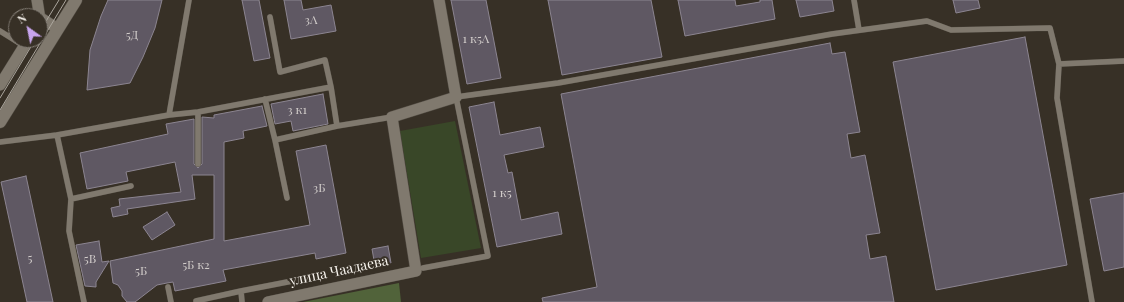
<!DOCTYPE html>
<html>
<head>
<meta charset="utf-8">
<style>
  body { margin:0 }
  #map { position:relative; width:1124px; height:302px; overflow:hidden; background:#373026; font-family:"Playfair Display",serif }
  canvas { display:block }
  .north { position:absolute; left:8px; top:8px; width:40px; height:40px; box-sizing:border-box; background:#373026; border:1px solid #847e76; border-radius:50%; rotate:327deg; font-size:11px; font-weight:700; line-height:16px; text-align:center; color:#f7f3ed }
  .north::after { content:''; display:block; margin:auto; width:14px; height:18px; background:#c8a5ee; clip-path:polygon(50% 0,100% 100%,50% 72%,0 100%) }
</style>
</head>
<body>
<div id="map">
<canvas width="1124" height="302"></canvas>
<div class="north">N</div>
</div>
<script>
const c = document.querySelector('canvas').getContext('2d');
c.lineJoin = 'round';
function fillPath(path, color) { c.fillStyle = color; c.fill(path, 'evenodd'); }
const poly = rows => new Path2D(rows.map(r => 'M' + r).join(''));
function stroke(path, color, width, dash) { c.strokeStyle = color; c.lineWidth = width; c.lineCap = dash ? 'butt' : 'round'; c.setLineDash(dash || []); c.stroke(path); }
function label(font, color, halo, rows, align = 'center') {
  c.font = font + ' "Playfair Display",serif'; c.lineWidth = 4; c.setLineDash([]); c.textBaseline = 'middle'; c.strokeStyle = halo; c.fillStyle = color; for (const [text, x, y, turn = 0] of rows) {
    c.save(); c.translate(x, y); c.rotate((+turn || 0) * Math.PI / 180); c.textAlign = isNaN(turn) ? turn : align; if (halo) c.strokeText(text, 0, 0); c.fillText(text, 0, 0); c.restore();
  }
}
const green = poly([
  [455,121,481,248,421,258,400,131]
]);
const forest = poly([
  [399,283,401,302,303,302]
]);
const building = poly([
  [108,0,162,0,155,28,143,57,130,83,87,90,90,50,101,16,108,0],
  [242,0,259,0,270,58,254,61,242,0],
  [284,0,301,0,303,10,331,5,336,31,291,39,284,0],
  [451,0,486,0,501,78,467,84,451,0],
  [548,0,651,0,662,57,562,75,548,0],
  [678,0,735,0,736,6,760,2,760,0,772,0,775,19,685,36,678,0],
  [796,0,832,0,834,11,800,17,796,0],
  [953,0,978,0,980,8,956,13,953,0],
  [1025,37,1067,265,936,290,893,62,1025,37],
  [830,43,832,54,845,52,860,132,847,134,851,158,865,155,880,233,866,235,870,259,886,256,894,302,543,302,542,298,597,287,561,94,830,43],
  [323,94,328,124,293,131,291,121,275,124,271,104,323,94],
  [494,102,500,135,540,127,544,147,504,155,508,173,512,172,521,220,558,212,562,234,497,247,469,107,494,102],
  [262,106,267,126,243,131,244,138,224,142,224,241,310,225,296,151,326,145,346,253,316,259,315,253,223,270,226,281,175,291,173,282,167,283,157,285,135,302,127,302,122,296,122,291,118,285,113,283,110,261,214,239,214,175,192,175,195,199,127,209,128,214,113,217,111,208,120,206,119,199,181,192,175,162,126,172,128,181,87,189,80,153,168,134,166,124,194,119,194,164,198,168,202,164,202,117,214,118,214,115,262,106],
  [26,176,53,302,27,302,1,182,26,176],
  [1124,193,1124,267,1104,271,1090,199,1124,193],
  [167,212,175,225,152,240,143,227,167,212],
  [99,241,102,262,109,261,96,282,96,287,85,286,76,245,99,241],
  [388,246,391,263,375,266,372,249,388,246]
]);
const lane = poly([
  [854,0,859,30],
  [270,17,280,72,325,60,331,87,337,126,392,117],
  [0,31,24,46],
  [1059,64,1057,98,1092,302],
  [265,99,275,140],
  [169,115,189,0],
  [57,135,71,199,69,231,84,302],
  [0,142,57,135,169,115,198,112,331,87],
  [198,164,198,112],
  [287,198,275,140,337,126],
  [71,199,131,186],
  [423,268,488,256,456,97,558,83,832,34,927,21,951,30,1050,28,1059,64,1124,61],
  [168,287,171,302],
  [241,291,313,277],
  [196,301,241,291,242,302]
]);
const street = poly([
  [37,0,40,19],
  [41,18,58,29],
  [0,85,28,40],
  [268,302,416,271,392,117,456,97,439,0]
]);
const secondary = poly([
  [0,122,76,0]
]);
const tram = poly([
  [40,31,59,0],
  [0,98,35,40],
  [0,110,66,0]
]);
const numberNames = [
  ["3А",311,20],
  ["5Д",132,35],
  ["1 к5А",476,39],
  ["3 к1",297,110],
  ["3Б",319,188],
  ["1 к5",502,193],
  ["5",30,258],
  ["5В",90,259],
  ["5Б к2",196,265],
  ["5Б",141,271]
];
const streetNames = [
  ["улица Чаадаева",339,271,-12]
];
fillPath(green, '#394728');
fillPath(forest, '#51633a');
fillPath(building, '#5f5863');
stroke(building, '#8c8591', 1);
stroke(lane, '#524d44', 6);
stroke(street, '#524d44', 12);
stroke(secondary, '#524d44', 13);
stroke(lane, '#80796e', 5.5);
stroke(street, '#80796e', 11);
stroke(secondary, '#80796e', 12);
stroke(tram, '#aba69e', 1);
label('12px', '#d1ccca', null, numberNames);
label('14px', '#f7f3ed', '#373026', streetNames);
</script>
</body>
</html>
